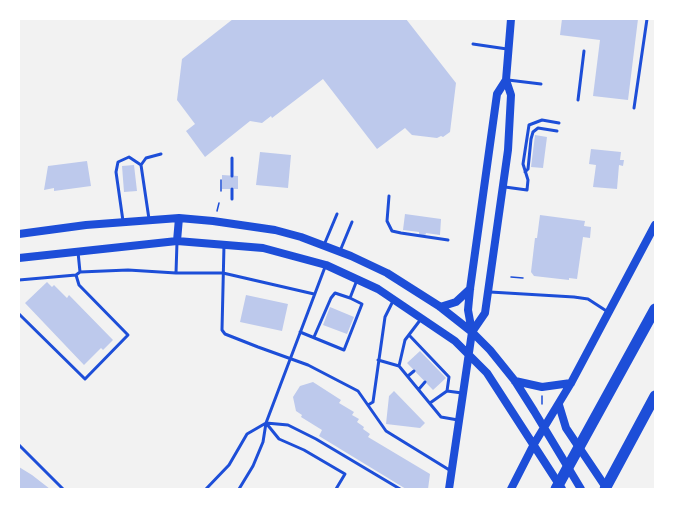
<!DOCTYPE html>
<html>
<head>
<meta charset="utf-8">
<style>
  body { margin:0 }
  #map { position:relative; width:674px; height:508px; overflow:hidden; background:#f2f2f2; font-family:"Source Sans 3",sans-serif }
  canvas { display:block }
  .frame { position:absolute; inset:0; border:20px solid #fff; pointer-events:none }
</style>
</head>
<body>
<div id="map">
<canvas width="674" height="508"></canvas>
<div class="frame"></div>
</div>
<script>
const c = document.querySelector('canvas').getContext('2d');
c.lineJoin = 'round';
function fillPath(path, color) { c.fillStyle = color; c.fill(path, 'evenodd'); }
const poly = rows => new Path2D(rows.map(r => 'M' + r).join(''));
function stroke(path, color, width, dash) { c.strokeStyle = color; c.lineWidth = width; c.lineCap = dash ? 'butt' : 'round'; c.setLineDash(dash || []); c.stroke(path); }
const building = poly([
  [233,19,406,19,456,83,450,132,443,137,441,136,437,138,412,135,405,128,377,149,323,79,272,118,271,116,262,123,250,121,205,157,186,131,195,124,177,100,182,59],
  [562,19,638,19,628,100,593,96,600,40,560,35],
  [535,135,547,137,543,168,531,167],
  [591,149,621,152,620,160,624,160,623,166,619,165,617,189,593,187,596,165,589,164],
  [260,152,291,155,288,188,256,185],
  [87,161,91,186,54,191,54,188,44,190,48,166],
  [134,165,137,191,124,192,122,166],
  [222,175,238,176,238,189,222,189],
  [405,214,441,219,440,235,426,233,425,236,419,235,419,232,403,230],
  [540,215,585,221,584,226,591,227,590,238,583,237,577,279,569,278,569,280,534,276,531,272,535,238,537,238],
  [47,282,52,287,54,285,67,298,69,295,113,340,103,350,101,348,84,365,25,303],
  [246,295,288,304,282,331,240,322],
  [330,307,354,317,347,334,323,325],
  [420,351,446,378,433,390,407,363],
  [313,382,341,400,339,403,354,412,352,415,359,419,357,422,364,427,363,429,370,434,368,437,430,474,428,489,406,489,319,436,322,430,301,417,302,415,296,411,293,397,300,386],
  [394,391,425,423,420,428,386,424,389,396],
  [19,467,32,475,50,489,19,489]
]);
const path = poly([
  [221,180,221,191],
  [217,211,219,203],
  [511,277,523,278],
  [542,396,542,404]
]);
const service = poly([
  [473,44,507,49],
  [508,80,541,84],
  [578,100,584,51],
  [634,108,647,19],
  [141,165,146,158,161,154],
  [525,172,528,169,531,139,533,132,538,128,557,131],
  [232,176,232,158],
  [505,187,527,190,528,180,523,164,529,125,542,120,559,123],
  [389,196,387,221,392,231,401,233,448,240],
  [232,199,232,189],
  [123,221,116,172,118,162,129,157,141,165,149,219],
  [224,245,222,330,225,334,258,347,308,365,358,391,386,431,451,471],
  [324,245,337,214],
  [340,251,352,222],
  [78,252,80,272],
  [176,273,177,242],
  [19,280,76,275,80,272,128,270,176,273,223,273,314,294],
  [490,292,574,297,588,299,608,312],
  [19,314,85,379,128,335,79,285,76,275],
  [421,319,405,340,399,366,441,417,458,420],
  [300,332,344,350,362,304,350,298,357,280],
  [409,335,449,377,447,391],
  [314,337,331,298,335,293,350,298],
  [378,360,399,366],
  [408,376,414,371],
  [419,389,425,382],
  [430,403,447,391,462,393],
  [368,405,373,402,385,317,393,301],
  [266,423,279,439,304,450,345,474,336,489],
  [19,445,63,489],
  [206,489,229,465,247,434,266,423,288,425,316,439,400,489],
  [239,489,253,466,263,442,266,423,325,267]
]);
const secondary = poly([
  [19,234,86,225,179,218,213,221,275,230,301,237,351,256,387,273,439,306,472,332,490,350,515,381,534,411,581,489],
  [177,241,179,218],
  [19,258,177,241,263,248,326,265,378,289,455,341,487,373,562,489],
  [440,307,456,302,470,289],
  [472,332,485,313,508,150,511,95,506,80,511,19],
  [515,381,542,387,571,383],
  [559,405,566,428,607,489],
  [449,489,472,332,468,310,470,289,497,94,506,80],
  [511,489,534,444,571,383,655,225]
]);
const motorway = poly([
  [556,489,655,309],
  [605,489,655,396]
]);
fillPath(building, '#bdc9ec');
stroke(path, '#1d4ed8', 1.5);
stroke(service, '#1d4ed8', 3);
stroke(secondary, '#1d4ed8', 8);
stroke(motorway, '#1d4ed8', 11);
</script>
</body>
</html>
